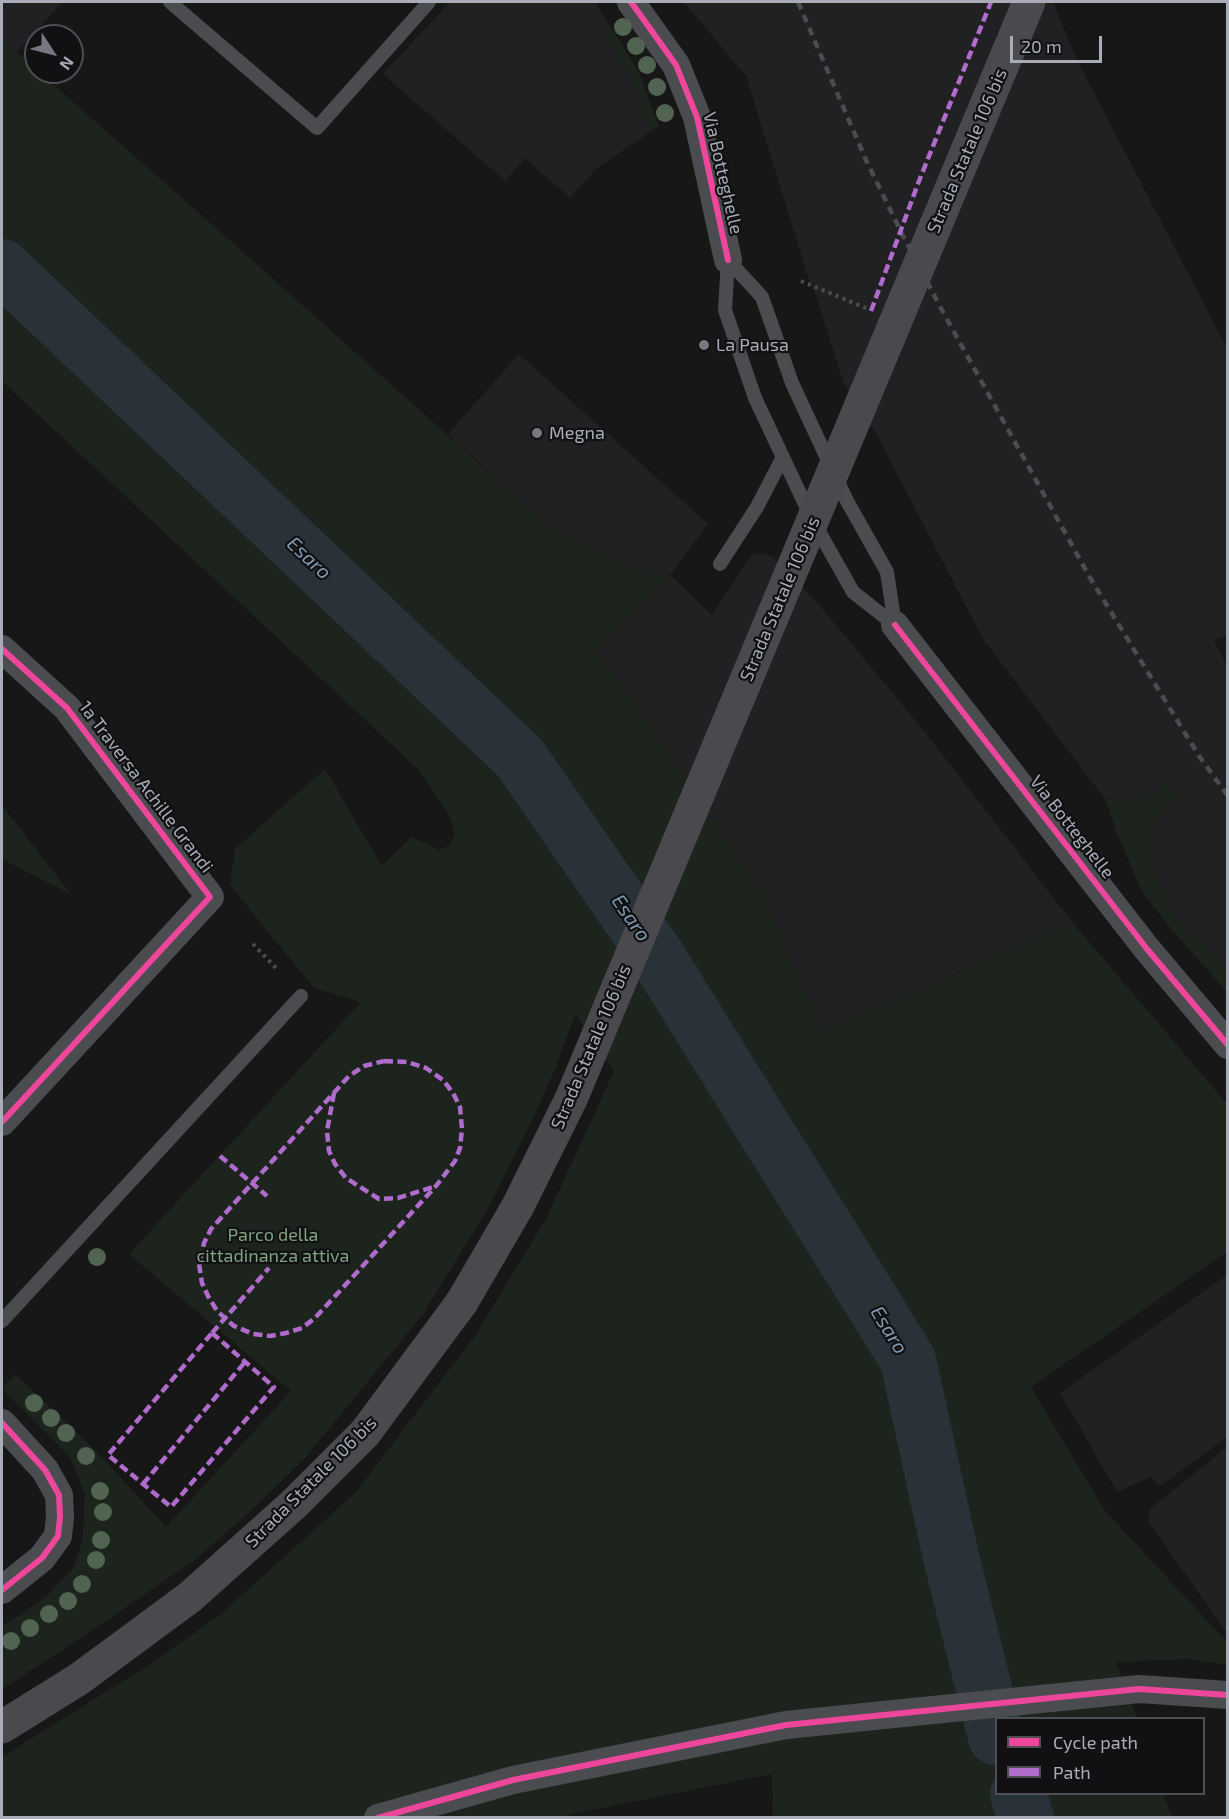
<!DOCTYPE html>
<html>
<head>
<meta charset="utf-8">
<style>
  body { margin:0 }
  #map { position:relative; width:1229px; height:1819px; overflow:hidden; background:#171717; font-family:"Exo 2",sans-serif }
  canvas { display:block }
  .frame { position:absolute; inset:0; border:3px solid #a8adb8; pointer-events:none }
  .legend { position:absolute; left:995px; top:1717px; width:210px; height:78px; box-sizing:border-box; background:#111113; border:2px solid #4d4f55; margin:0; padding:8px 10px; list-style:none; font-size:18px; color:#a8adb8 }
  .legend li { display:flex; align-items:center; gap:12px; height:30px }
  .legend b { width:30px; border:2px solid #4d4f55 }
  .north { position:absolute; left:24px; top:24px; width:60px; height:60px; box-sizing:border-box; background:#111113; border:2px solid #4d4f55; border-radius:50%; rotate:126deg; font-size:16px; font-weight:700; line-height:24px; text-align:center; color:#a8adb8 }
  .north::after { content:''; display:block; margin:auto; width:21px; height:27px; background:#757880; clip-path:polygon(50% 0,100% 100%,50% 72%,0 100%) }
  .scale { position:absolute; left:1010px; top:36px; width:92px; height:27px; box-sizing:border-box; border:3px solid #a8adb8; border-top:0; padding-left:8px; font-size:18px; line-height:21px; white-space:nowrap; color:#a8adb8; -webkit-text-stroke:4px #111113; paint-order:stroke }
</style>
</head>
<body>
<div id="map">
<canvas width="1229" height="1819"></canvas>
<div class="frame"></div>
<ul class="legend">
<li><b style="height:8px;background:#ed469a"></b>Cycle path</li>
<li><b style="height:8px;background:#b06ccc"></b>Path</li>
</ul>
<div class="north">N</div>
<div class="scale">20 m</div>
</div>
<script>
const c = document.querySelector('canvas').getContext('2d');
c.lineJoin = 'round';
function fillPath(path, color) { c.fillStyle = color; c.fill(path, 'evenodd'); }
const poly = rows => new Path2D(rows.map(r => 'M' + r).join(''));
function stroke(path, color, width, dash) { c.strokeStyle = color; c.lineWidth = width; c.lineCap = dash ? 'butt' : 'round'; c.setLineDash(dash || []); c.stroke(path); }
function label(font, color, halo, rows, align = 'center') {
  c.font = font + ' "Exo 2",sans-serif'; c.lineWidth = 4.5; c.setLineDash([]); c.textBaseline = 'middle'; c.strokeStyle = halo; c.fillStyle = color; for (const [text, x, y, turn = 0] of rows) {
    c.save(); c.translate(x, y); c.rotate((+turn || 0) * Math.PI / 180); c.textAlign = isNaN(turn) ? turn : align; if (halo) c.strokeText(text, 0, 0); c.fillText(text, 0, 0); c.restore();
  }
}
const built = poly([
  [2,2,62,2,17,52,2,39],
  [450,2,595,2,639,73,659,126,597,168,570,198,525,158,505,181,383,74],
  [684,2,1053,2,1078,62,1227,348,1228,634,1214,640,1228,668,1227,964,1176,920,1145,849,1161,812,1169,781,1149,796,1106,800,983,639,879,439,844,384,816,296,809,280,746,76],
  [519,354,708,524,670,575,712,615,751,555,761,553,773,557,820,606,925,732,1072,922,908,995,821,1031,760,888,637,703,595,650,670,575,637,569,614,561,563,532,538,516,448,434],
  [1227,1275,1227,1437,1160,1486,1151,1477,1117,1492,1060,1393],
  [1227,1447,1227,1633,1148,1521,1150,1509]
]);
const green = poly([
  [610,25,639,73,659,126,649,133,629,77,599,30],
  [2,39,36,69,36,72,39,72,234,244,538,516,563,532,614,561,637,569,670,575,595,650,637,703,760,888,821,1031,908,995,1072,922,1228,1105,1227,1252,1031,1387,1106,1512,1227,1642,1227,1665,1190,1659,1116,1662,1137,1718,996,1718,996,1794,1163,1794,1172,1817,773,1817,772,1774,558,1817,2,1817,2,1757,146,1667,221,1614,356,1492,474,1337,545,1221,614,1071,575,1014,556,1067,536,1112,489,1206,424,1313,305,1458,245,1516,196,1559,84,1636,2,1689,2,1627,47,1596,73,1568,80,1549,83,1533,85,1494,70,1457,2,1389,15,1374,97,1452,166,1527,291,1391,129,1254,361,1002,314,988,230,885,235,849,325,769,382,866,412,837,439,850,450,845,455,834,449,815,418,769,2,381],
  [1168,781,1181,800,1161,812,1145,849,1176,920,1227,964,1227,992,1172,930,1141,890,1116,831,1106,800,1149,796],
  [2,806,72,895,2,859]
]);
const river = poly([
  [2,267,520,758,658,958,908,1360,951,1557,996,1737],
  [1018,1794,1026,1818]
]);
const path = poly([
  [801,281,868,309],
  [253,944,277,969]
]);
const service = poly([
  [170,2,317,128,429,2],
  [728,260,725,310,755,398,812,519,853,592,895,625],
  [728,260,762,297,792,383,847,501,887,572,895,625],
  [720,564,757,507,783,457],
  [2,1321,301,996]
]);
const minor = poly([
  [631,2,676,65,697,117,728,260],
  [895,625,1147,949,1228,1045],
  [2,649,67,708,210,897,2,1122],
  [2,1423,45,1470,59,1495,60,1517,58,1536,42,1558,2,1590],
  [378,1818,513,1780,786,1725,1139,1689,1228,1695]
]);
const secondary = poly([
  [2,1727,79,1679,190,1597,294,1504,365,1433,462,1302]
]);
const rail = poly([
  [798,2,866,160,903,236,943,312,1089,576,1199,756,1228,796]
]);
const secondaryBridge = poly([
  [462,1302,518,1206,572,1097,1029,2]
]);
const quiet = poly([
  [871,311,919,181,991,2],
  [384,1061,407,1062,426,1068,443,1080,453,1093,460,1107,462,1129,460,1148,455,1161,436,1186,315,1318,302,1328,286,1333,270,1336,253,1334,234,1326,217,1311,208,1296,202,1283,199,1264,204,1243,211,1229,349,1076,364,1066,384,1061],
  [334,1093,327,1131,329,1151,335,1164,346,1178,379,1199,398,1198,436,1186],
  [220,1156,267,1196],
  [212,1333,274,1387,171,1507,108,1455,212,1333],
  [212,1333,269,1268],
  [143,1484,245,1362]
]);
const cycleway = poly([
  [631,2,676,65,697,117,728,260],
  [895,625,1147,949,1228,1045],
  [2,649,67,708,210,897,2,1122],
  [2,1423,45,1470,59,1495,60,1517,58,1536,42,1558,2,1590],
  [378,1818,513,1780,786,1725,1139,1689,1228,1695]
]);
const trees = [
  [623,27],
  [636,46],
  [647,65],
  [657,87],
  [665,113],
  [97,1257],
  [34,1403],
  [51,1418],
  [66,1433],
  [86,1456],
  [100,1491],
  [103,1512],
  [101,1540],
  [96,1560],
  [82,1584],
  [68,1601],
  [49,1614],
  [30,1628],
  [11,1641]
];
const markers = [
  [704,345,6,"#757880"],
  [537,433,6,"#757880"]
];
const streetNames = [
  ["Strada Statale 106 bis",967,151,-67],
  ["Via Botteghelle",723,173,77],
  ["Strada Statale 106 bis",780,599,-67],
  ["1a Traversa Achille Grandi",146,787,53],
  ["Via Botteghelle",1072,827,52],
  ["Strada Statale 106 bis",591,1047,-67],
  ["Strada Statale 106 bis",311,1482,-45]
];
const poiNames = [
  ["La Pausa",716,345],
  ["Megna",549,433]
];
const parkNames = [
  ["Parco della",273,1235],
  ["cittadinanza attiva",273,1256]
];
const waterNames = [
  ["Esaro",309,558,43],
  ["Esaro",631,918,55],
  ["Esaro",889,1330,58]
];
fillPath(built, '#212123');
fillPath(green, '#1d241e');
stroke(river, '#2a3239', 56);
stroke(path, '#4d4e52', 4, [3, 4.5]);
stroke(service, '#4b4c50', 14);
stroke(minor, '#4b4c50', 28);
stroke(secondary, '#4a4a4e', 33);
stroke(rail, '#4b4c4f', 4.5, [8, 6]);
stroke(secondaryBridge, '#4a4a4e', 33);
stroke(quiet, '#b06ccc', 4.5, [9, 4.5]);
stroke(cycleway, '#ed469a', 6);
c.fillStyle = '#506451';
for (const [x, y] of trees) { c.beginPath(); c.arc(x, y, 9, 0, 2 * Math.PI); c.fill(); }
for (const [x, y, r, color] of markers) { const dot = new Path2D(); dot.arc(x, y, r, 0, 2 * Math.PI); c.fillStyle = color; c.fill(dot); stroke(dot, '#111113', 2); }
label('18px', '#a8adb8', '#111113', streetNames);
label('18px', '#a8adb8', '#111113', poiNames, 'left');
label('18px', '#7fa381', '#111113', parkNames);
label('italic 20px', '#7f9bb3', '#111113', waterNames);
</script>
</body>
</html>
